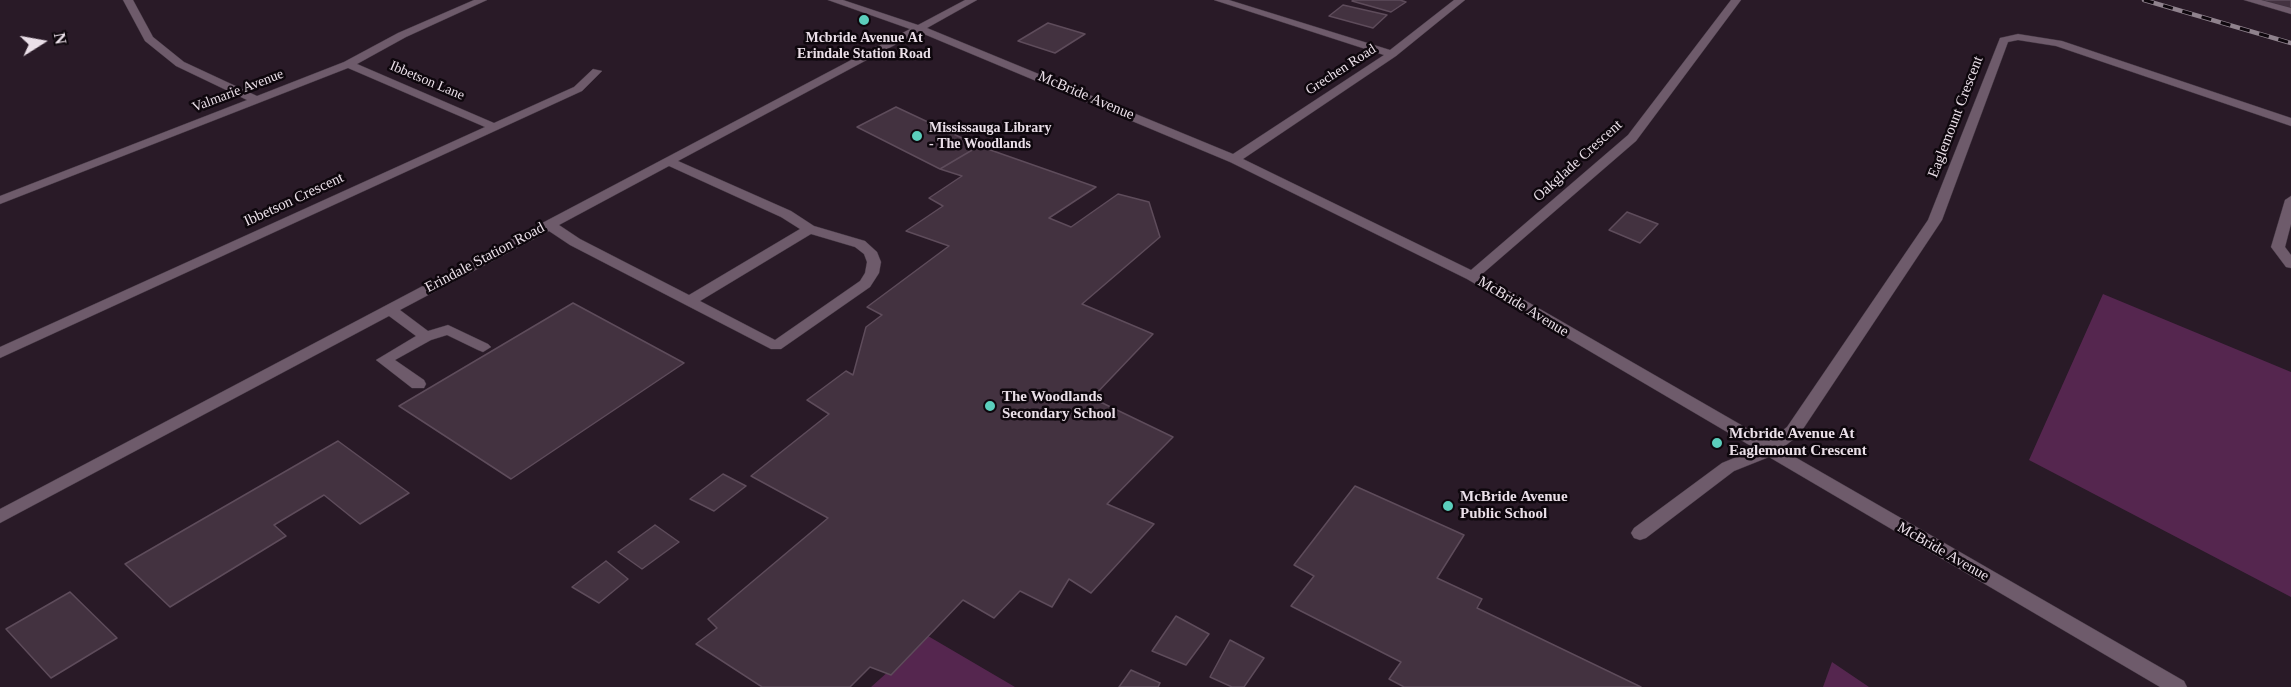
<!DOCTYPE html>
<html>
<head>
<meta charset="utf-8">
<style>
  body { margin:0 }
  #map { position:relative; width:2291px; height:687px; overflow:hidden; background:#291a27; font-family:"Times New Roman",serif }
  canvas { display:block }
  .north { position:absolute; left:12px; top:12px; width:60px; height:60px; -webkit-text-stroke:4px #0e070d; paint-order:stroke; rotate:79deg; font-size:16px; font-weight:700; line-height:24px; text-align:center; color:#eadfe8 }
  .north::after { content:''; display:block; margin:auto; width:21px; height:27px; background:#eadfe8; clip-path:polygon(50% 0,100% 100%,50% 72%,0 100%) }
</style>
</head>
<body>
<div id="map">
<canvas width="2291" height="687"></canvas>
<div class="north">N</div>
</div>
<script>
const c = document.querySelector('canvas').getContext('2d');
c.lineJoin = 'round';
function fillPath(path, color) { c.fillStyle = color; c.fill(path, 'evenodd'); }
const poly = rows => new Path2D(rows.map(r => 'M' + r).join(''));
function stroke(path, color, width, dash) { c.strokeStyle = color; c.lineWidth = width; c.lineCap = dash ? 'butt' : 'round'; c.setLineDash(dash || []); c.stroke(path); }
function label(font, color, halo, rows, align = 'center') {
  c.font = font + ' "Times New Roman",serif'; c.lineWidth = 5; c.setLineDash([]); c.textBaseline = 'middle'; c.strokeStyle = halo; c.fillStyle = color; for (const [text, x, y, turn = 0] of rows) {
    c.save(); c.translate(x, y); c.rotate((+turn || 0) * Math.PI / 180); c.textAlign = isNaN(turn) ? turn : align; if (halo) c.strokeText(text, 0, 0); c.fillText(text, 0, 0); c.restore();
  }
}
const green = poly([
  [2103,294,2291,372,2291,597,2029,460],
  [928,636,1015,687,871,687],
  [1832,662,1869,687,1823,687]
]);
const building = poly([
  [1354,0,1400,0,1406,2,1391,12,1352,1,1354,0],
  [2258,0,2291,0,2291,9,2258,0],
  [1343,5,1387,15,1373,28,1329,16,1343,5],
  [1048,23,1085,34,1055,53,1018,41,1048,23],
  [896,107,979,146,940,169,857,127,896,107],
  [979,146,1096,187,1049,218,1071,227,1118,194,1149,202,1160,237,1082,304,1153,334,1092,398,1173,437,1107,504,1154,524,1091,593,1069,579,1052,607,1020,591,994,618,963,600,891,675,870,667,850,687,762,687,696,644,717,628,708,619,828,518,751,476,829,414,807,400,846,371,853,375,866,327,882,315,867,307,949,246,906,231,943,206,929,198,962,176,940,169,979,146],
  [1627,212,1658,224,1640,243,1609,230,1627,212],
  [573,303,684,363,511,479,399,406,573,303],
  [338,441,409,493,360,524,324,495,274,525,286,536,170,607,125,564,338,441],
  [723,474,746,486,714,511,690,499,723,474],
  [1355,486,1464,535,1437,578,1482,599,1477,608,1641,687,1404,687,1389,679,1401,662,1291,606,1314,576,1294,565,1355,486],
  [655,525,679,542,642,569,618,552,655,525],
  [606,561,628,579,599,603,572,587,606,561],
  [70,592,117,638,51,678,6,629,70,592],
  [1176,616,1209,634,1186,665,1152,651,1176,616],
  [1230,640,1264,658,1244,687,1232,687,1210,677,1230,640],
  [1131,670,1160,683,1158,687,1119,687,1131,670]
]);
const minor = poly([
  [123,0,133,0,153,37,184,62,257,96,344,62,398,33,474,0,487,0,406,37,357,64,494,123,574,87,593,69,602,71,582,91,0,358,0,347,485,127,348,68,0,204,0,196,247,100,176,66,145,41,123,0],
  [828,0,843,0,918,25,965,0,977,0,927,28,1233,154,1384,55,1214,0,1229,0,1390,50,1454,0,1465,0,1396,56,1243,159,1471,270,1628,135,1731,0,1741,0,1636,141,1481,275,1769,441,1787,427,1928,220,2000,38,2018,34,2062,41,2291,118,2291,126,2056,46,2018,40,2008,42,1942,220,1799,435,1781,449,2184,681,2187,687,2160,687,1769,457,1734,471,1646,538,1640,540,1634,538,1631,533,1634,528,1722,463,1756,449,1467,279,1230,162,919,32,678,161,791,211,814,226,865,241,877,252,881,262,879,273,870,287,781,349,771,349,570,245,549,231,400,310,428,331,448,325,488,344,491,347,483,352,478,350,447,335,431,340,395,360,424,380,426,384,424,388,412,388,376,360,416,336,389,316,0,523,0,509,910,29,828,0],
  [669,166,781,217,800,229,689,295,580,239,559,225,669,166],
  [811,234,855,247,864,254,867,262,865,273,860,281,775,340,700,301,811,234],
  [2244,0,2261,0,2291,8,2291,14,2244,0],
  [2291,196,2291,224,2285,247,2291,255,2291,268,2286,267,2271,247,2285,200,2291,196]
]);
const rail = poly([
  [2144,0,2291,43]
]);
const markers = [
  [864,20,6,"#5bcebc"],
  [917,136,6,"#5bcebc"],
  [990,406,6,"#5bcebc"],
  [1717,443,6,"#5bcebc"],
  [1448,506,6,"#5bcebc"]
];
const farPoinames = [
  ["Mcbride Avenue At",864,38],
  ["Erindale Station Road",864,54],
  ["Mississauga Library",929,128,"left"],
  ["- The Woodlands",929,144,"left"]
];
const farStreetnames = [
  ["Grechen Road",1341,70,-33],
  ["Ibbetson Lane",427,81,23],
  ["Valmarie Avenue",238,91,-21]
];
const streetNames = [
  ["McBride Avenue",1086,96,23],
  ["Eaglemount Crescent",1956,117,-69],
  ["Oakglade Crescent",1578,161,-42],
  ["Ibbetson Crescent",294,200,-25],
  ["Erindale Station Road",485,258,-28],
  ["McBride Avenue",1523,307,31],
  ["McBride Avenue",1943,552,30]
];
const poiNames = [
  ["The Woodlands",1002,397],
  ["Secondary School",1002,414],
  ["Mcbride Avenue At",1729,434],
  ["Eaglemount Crescent",1729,451],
  ["McBride Avenue",1460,497],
  ["Public School",1460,514]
];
fillPath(green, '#55264f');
fillPath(building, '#433240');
stroke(building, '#5e4c5b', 1.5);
stroke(minor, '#413540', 1);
fillPath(minor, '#6e5b6b');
stroke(rail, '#8f828d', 4.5);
stroke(rail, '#0e070d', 3, [10]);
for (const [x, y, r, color] of markers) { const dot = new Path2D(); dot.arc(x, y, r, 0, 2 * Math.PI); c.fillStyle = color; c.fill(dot); stroke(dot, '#0e070d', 2); }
label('bold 14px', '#eadfe8', '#0e070d', farPoinames);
label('14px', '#eadfe8', '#0e070d', farStreetnames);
label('15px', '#eadfe8', '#0e070d', streetNames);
label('bold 15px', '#eadfe8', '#0e070d', poiNames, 'left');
</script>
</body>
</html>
